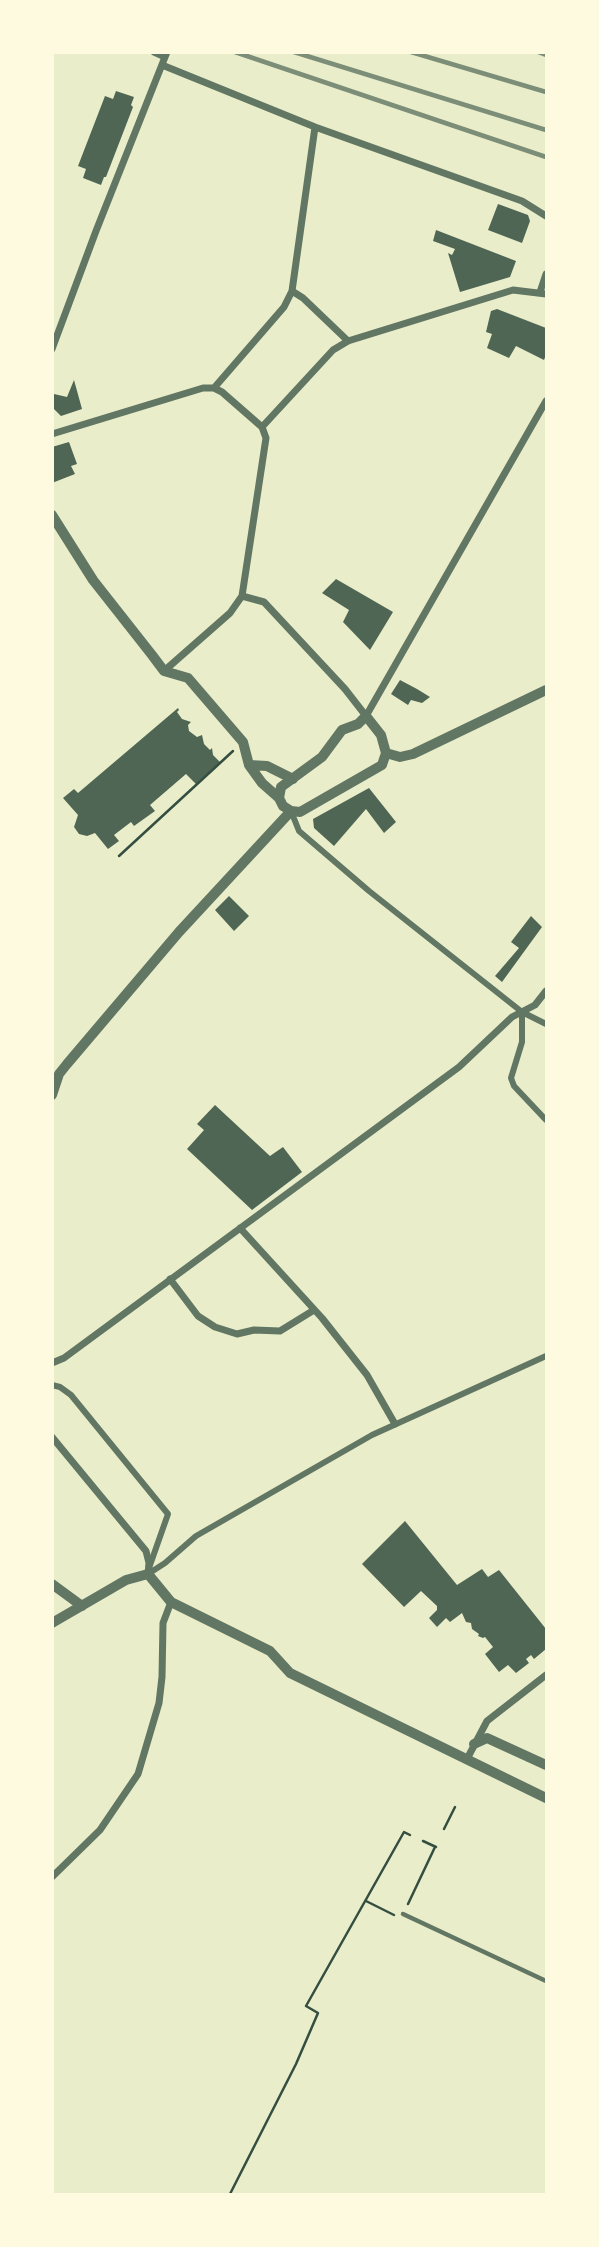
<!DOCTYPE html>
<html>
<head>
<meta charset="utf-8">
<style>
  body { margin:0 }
  #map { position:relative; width:599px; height:2247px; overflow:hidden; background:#e9edc9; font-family:"Nunito Sans",sans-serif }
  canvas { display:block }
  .frame { position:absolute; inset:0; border:54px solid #fefae0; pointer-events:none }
</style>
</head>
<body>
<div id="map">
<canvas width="599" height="2247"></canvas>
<div class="frame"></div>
</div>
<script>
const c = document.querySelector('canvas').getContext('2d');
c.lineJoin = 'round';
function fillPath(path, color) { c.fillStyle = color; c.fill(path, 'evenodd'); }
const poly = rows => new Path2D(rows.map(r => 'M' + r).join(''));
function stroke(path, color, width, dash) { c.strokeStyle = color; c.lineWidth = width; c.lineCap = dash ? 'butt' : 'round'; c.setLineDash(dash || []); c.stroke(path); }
const building = poly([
  [116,91,134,97,131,105,133,107,106,177,104,177,101,185,83,178,86,169,78,166,105,96,113,99],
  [498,204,528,215,530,221,522,243,488,230],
  [436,230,516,261,510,277,460,292,448,253,452,255,455,249,433,241],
  [497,309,546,328,546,355,544,360,516,346,509,358,487,348,492,334,486,332,491,311],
  [74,380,82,409,61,416,52,407,52,397,54,394,67,397],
  [69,442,77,464,71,466,75,474,52,483,52,447],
  [336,579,393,612,370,650,343,622,349,610,322,593],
  [400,680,417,689,430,697,422,703,411,700,408,705,391,694],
  [178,708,179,710,177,712,182,719,191,722,188,725,189,731,197,737,202,735,204,744,210,750,212,748,213,755,220,762,196,784,186,774,150,805,155,811,134,826,131,822,114,835,119,841,108,849,95,833,87,836,79,834,74,827,78,815,63,798,74,789,78,793],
  [369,788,396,822,384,833,366,809,334,846,314,828,313,819],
  [229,896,249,916,234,931,215,910],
  [531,916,542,927,502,982,495,976,519,948,511,942],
  [215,1105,270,1156,283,1147,302,1172,252,1210,187,1149,204,1130,197,1124],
  [405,1521,457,1585,482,1569,488,1577,499,1570,546,1629,546,1649,534,1659,531,1655,526,1659,529,1663,516,1673,508,1665,499,1672,485,1654,493,1647,485,1637,483,1638,478,1636,479,1634,472,1629,471,1623,466,1622,462,1613,450,1622,446,1618,437,1627,429,1618,437,1610,437,1606,421,1591,404,1607,362,1564]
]);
const path = poly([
  [119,856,233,751],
  [444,1829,455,1807],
  [423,1841,436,1847],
  [366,1901,394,1915],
  [408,1904,435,1847],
  [230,2194,296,2064,318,2013,306,2006,404,1832,410,1835]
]);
const service = poly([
  [403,1914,546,1981]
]);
const pedestrian = poly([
  [291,811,299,831,369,891,522,1012,546,1024],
  [522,1012,522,1042,511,1078,514,1086,546,1120],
  [52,1385,60,1387,71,1395,168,1514,149,1568],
  [148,1574,165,1563,196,1536,372,1435,546,1356]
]);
const minor = poly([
  [154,52,165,57],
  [162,65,315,127,522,201,546,216],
  [292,291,315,127],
  [540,292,546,274],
  [52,349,96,231,167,52],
  [262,427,333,350,348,341,513,290,546,294],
  [52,434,203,388,214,388],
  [242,596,264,602,345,689,366,716,546,401],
  [164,671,230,613,242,596,266,438,262,427,222,392,214,388,284,307,292,291,303,298,348,341],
  [240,1228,322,1318,367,1375,395,1424],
  [170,1279,198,1316,215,1327,237,1334,254,1330,280,1331,314,1310],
  [52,1363,64,1358,459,1067,512,1017,535,1005,546,991],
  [52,1437,146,1551,149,1563,148,1574],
  [467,1759,487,1721,546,1675],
  [52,1877,100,1830,138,1774,159,1703,162,1677,163,1623,171,1602]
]);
const tertiary = poly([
  [52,515,93,580,152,655,164,671,188,678,243,742,249,765,262,783,279,798,283,806,291,811,300,812,382,765,386,753,381,735,366,716,358,724,342,730,322,757,281,787,279,798],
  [386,753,400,757,413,754,546,690],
  [249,765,267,766,293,779],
  [52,1095,59,1074,67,1064,179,932,291,811],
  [52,1584,82,1606],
  [52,1623,126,1580,148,1574,171,1602,270,1651,290,1673,546,1798],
  [474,1744,487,1738,546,1765]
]);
const rail = poly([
  [235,52,546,157],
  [294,52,546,130],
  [411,52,546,92],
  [538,52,546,55]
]);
fillPath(building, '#4f6655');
stroke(path, '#344e41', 2.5);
stroke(service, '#617663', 4.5);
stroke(pedestrian, '#617663', 6);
stroke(minor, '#617663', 7);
stroke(tertiary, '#617663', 10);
stroke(rail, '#7c8e77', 4.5);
</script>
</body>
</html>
